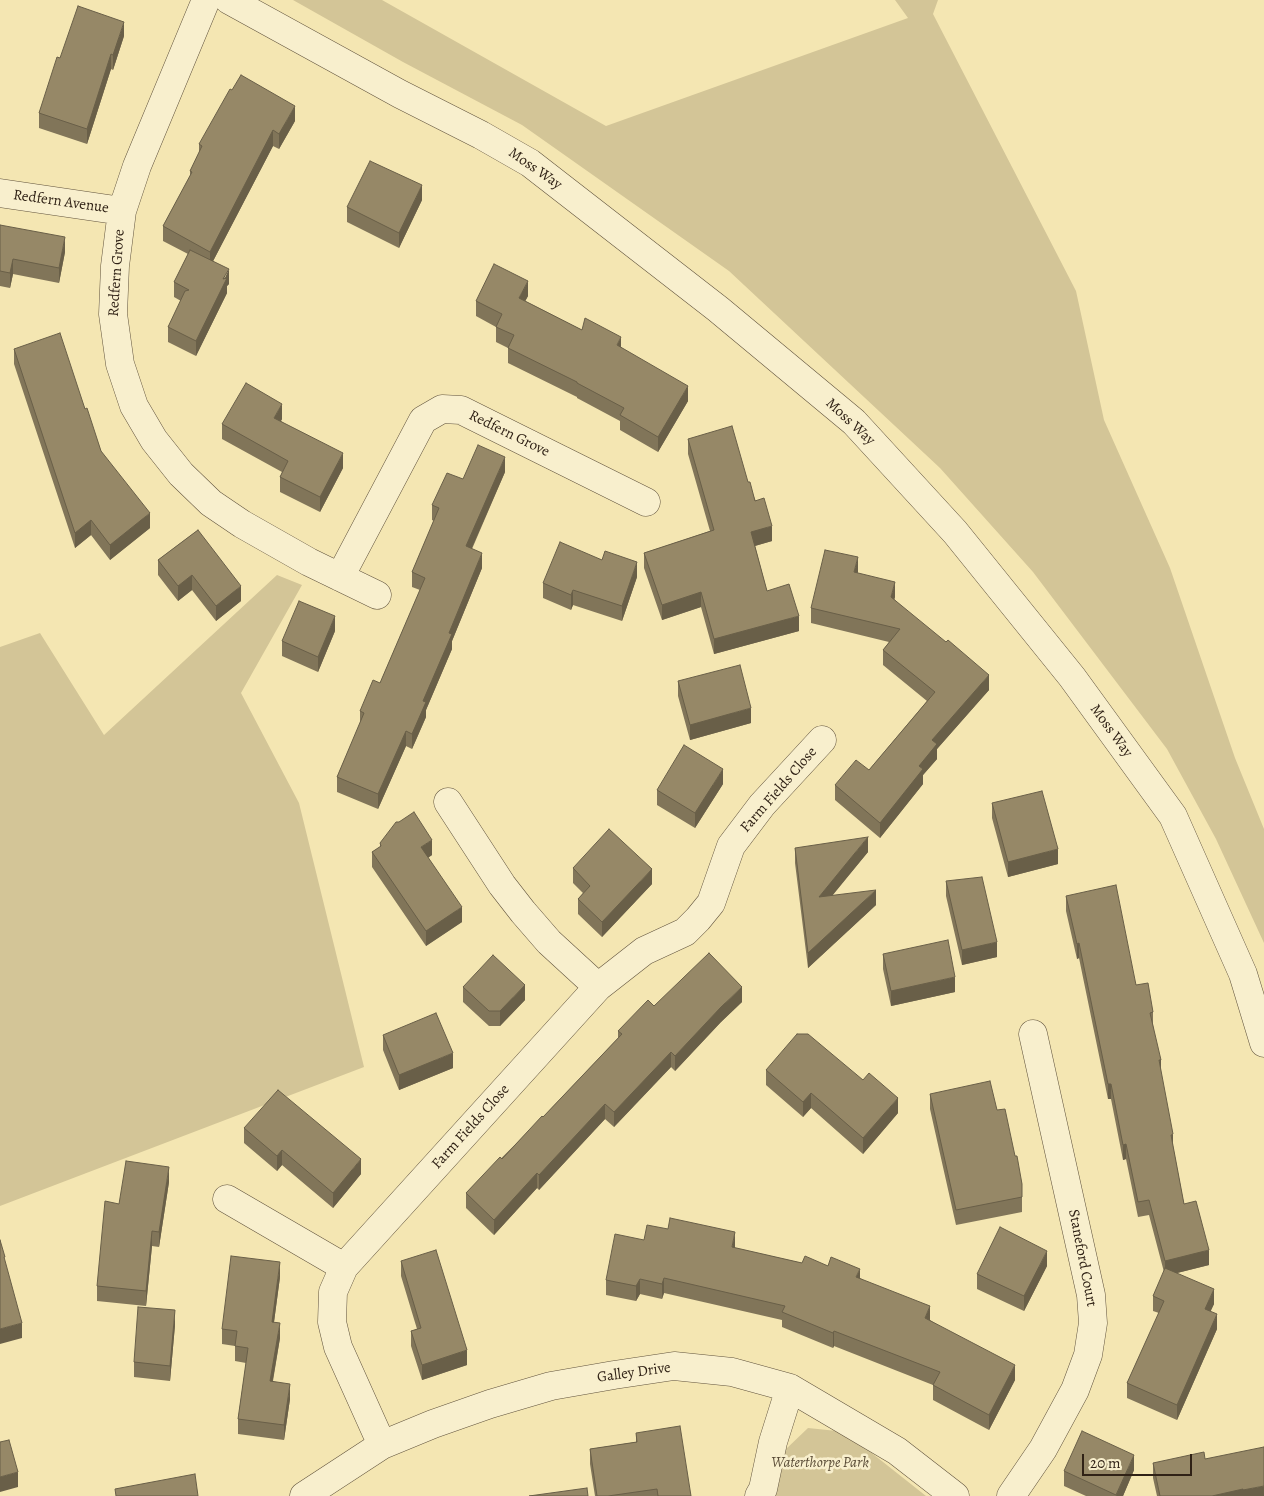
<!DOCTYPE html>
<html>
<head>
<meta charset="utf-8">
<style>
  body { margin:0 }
  #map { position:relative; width:1264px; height:1496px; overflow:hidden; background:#f4e6b2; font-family:Alegreya,serif }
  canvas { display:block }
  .scale { position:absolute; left:1082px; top:1454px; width:110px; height:22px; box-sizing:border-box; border:2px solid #302216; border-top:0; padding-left:6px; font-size:15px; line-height:18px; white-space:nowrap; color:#302216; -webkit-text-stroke:4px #f8efcd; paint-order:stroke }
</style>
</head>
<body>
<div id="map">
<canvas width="1264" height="1496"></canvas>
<div class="scale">20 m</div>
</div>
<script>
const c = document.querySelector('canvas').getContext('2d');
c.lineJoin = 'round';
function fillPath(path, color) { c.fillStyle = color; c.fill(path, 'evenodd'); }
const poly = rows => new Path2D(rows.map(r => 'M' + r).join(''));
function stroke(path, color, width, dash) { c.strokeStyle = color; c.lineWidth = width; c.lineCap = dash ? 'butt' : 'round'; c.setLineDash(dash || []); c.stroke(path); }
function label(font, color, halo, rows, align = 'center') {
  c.font = font + ' Alegreya,serif'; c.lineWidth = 5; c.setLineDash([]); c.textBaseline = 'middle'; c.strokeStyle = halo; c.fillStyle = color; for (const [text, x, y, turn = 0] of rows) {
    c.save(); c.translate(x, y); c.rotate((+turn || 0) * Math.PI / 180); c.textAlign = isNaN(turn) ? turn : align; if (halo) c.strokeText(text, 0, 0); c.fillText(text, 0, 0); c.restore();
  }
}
const green = poly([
  [293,0,382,0,606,126,908,18,895,0,938,0,933,14,1076,291,1104,420,1170,568,1235,758,1264,829,1264,943,1216,839,1167,749,1033,572,940,468,729,271,522,125,403,62],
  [277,575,302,585,241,693,299,803,364,1067,0,1206,0,647,40,633,104,735],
  [808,1428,837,1431,859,1443,926,1496,773,1496,785,1450]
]);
const minor = poly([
  [206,0,137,166,122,211,115,266,113,314,120,364,134,406,154,440,181,474,211,503,242,524,309,562,377,595],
  [229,0,400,94,481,135,530,163,718,309,854,422,955,532,1072,677,1173,816,1243,974,1264,1043],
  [0,193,122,211],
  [340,577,423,420,442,409,461,410,646,502],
  [448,802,502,885,523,912,549,942,598,987],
  [227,1199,344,1267],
  [382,1445,338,1347,332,1322,333,1292,344,1267,598,987,644,951,685,932,698,919,711,903,731,846,762,805,822,740],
  [304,1496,382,1445,433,1424,490,1404,551,1386,614,1375,674,1366,732,1372,790,1388,897,1451,955,1496],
  [759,1496,763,1489,773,1442,790,1388],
  [1011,1496,1043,1449,1075,1390,1088,1355,1093,1323,1091,1295,1033,1034]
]);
const wall = poly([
  [124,36,113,70,111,69,87,144,39,128,39,113,60,58],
  [295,121,279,149,273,146,213,261,229,284,227,286,227,293,196,356,168,342,168,327,181,301,174,297,174,282,188,254,163,241,163,226,190,176,190,171,199,153,199,144],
  [422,200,399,248,347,222,347,207],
  [0,225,65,252,59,283,13,274,10,288,0,286],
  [528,296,525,301,582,330,621,347,688,401,658,452,620,430,620,421,577,398,577,397,508,363,508,348,496,342,496,327,476,316,476,301],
  [14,349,85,409,101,451,150,528,110,560,91,535,75,548,14,364],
  [282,419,281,421,343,468,320,512,280,492,280,477,282,472,222,439,222,424],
  [688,439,748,482,772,541,755,546,767,591,799,631,714,654,701,607,662,620,644,568,644,553,710,531,688,454],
  [505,472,472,549,482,568,452,641,452,649,426,710,426,717,412,749,406,746,378,809,337,792,337,777,360,723,360,711,380,683,420,590,412,587,412,572,434,521,432,520,432,505,463,479],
  [198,530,241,601,216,621,192,590,178,601,158,575,158,560],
  [858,573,895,597,894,599,989,690,937,749,937,759,923,775,923,784,880,838,835,800,835,785,869,770,927,701,883,665,883,650,889,642,811,623,811,608],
  [637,577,622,621,573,605,571,610,543,598,543,583],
  [335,631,318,672,282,656,282,641],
  [678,681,751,723,690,740,678,696],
  [723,784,695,828,657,805,657,790],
  [992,803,1058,864,1008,877,992,818],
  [380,843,432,855,428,858,462,922,426,946,372,867,372,852,380,847],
  [795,848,868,852,832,895,876,905,808,968,795,863],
  [573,868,652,884,602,937,578,914,578,899,583,893,573,883],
  [946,881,997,957,962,965,946,896],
  [1066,896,1136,985,1153,1012,1153,1025,1173,1146,1184,1204,1209,1265,1177,1273,1214,1304,1210,1311,1217,1329,1177,1420,1127,1398,1127,1383,1159,1313,1153,1311,1153,1296,1164,1272,1149,1215,1138,1217,1126,1159,1123,1160,1111,1099,1108,1099,1079,958,1077,959,1066,911],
  [883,954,955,992,891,1006,883,969],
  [463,987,525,1000,500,1026,489,1026,463,1002],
  [742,1002,721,1022,675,1071,671,1067,614,1127,605,1119,539,1190,537,1188,494,1235,466,1208,466,1193,543,1117,618,1038,618,1031,654,1006],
  [383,1035,453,1068,399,1090,383,1050],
  [766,1070,898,1113,863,1154,811,1108,803,1117,766,1085],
  [930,1094,997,1110,1022,1184,1022,1212,956,1225,930,1109],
  [244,1128,361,1174,333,1208,282,1165,277,1171,244,1143],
  [169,1182,159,1247,152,1246,146,1306,97,1301,97,1286,119,1204],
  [644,1240,735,1248,802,1263,828,1266,860,1278,930,1320,1015,1380,989,1430,933,1400,933,1385,834,1346,833,1348,782,1327,782,1320,664,1293,662,1299,640,1294,636,1301,606,1295,606,1280],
  [401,1261,467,1365,422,1380,411,1346,411,1331,417,1329,401,1276],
  [1047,1266,1024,1311,977,1289,977,1274],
  [280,1277,274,1322,280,1338,273,1381,290,1399,284,1440,238,1434,238,1419,246,1363,235,1361,235,1346,222,1344,222,1329],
  [175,1325,170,1381,134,1377,134,1362],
  [636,1433,691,1496,595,1496,590,1464,590,1449,636,1442],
  [1205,1459,1264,1496,1157,1496,1153,1478,1153,1463],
  [1134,1470,1123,1496,1086,1496,1064,1486,1064,1471]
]);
const shadedWall = poly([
  [124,22,124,36,113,70,113,55],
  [111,54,111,69,87,144,87,129],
  [295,106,295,121,279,149,279,134],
  [273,130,273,146,210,267,210,252],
  [422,185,422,200,399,248,399,233],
  [65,237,65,252,59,283,59,268],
  [13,259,13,274,10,288,10,273],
  [229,269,229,284,227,286,227,293,196,356,196,341],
  [528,281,528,296,519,313,519,298],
  [621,337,621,352,617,345],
  [688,386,688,401,658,452,658,437],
  [282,404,282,419,274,433,274,418],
  [343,453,343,468,320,512,320,497],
  [505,457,505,472,466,561,466,546],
  [150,513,150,528,110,560,110,545],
  [91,520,91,535,75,548,75,533],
  [772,526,772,541,751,547,751,532],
  [482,553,482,568,452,641,452,649,426,710,426,717,412,749,412,734,423,701,449,633],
  [858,557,858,572,854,587,854,572],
  [637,562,637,577,622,621,622,606],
  [192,575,192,590,178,601,178,586],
  [895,582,895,597,891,612,891,597],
  [241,586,241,601,216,621,216,606],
  [573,590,573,605,571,610,571,595],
  [701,592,701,607,662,620,662,605],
  [335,616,335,631,318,672,318,657],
  [799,616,799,631,714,654,714,639],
  [989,675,989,690,937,749,937,759,923,775,923,784,880,838,880,823,919,766,932,740],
  [751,708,751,723,690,740,690,725],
  [406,731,406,746,378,809,378,794],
  [723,769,723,784,695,828,695,813],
  [868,837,868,852,819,912,819,897],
  [432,840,432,855,421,862,421,847],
  [1058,849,1058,864,1008,877,1008,862],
  [652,869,652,884,602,937,602,922],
  [876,890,876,905,808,968,808,953],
  [462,907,462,922,426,946,426,931],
  [997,942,997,957,962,965,962,950],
  [1079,943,1079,958,1077,959,1077,944],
  [955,977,955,992,891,1006,891,991],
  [525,985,525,1000,500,1026,500,1011],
  [742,987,742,1002,721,1022,675,1071,675,1056,721,1007],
  [671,1052,671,1067,614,1127,614,1112],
  [453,1053,453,1068,399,1090,399,1075],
  [1159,1060,1161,1060,1161,1075],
  [1108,1084,1111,1084,1111,1099,1108,1099],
  [811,1093,811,1108,803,1117,803,1102],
  [898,1098,898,1113,863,1154,863,1138],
  [605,1104,605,1119,539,1190,539,1175],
  [1173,1134,1173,1149,1171,1135],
  [1126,1144,1126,1159,1123,1160,1123,1145],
  [282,1150,282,1165,277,1171,277,1156],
  [361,1159,361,1174,333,1208,333,1193],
  [169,1167,169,1182,159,1247,159,1232],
  [537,1173,537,1188,494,1235,494,1220],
  [152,1231,152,1246,146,1306,146,1291],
  [735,1232,735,1247,732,1262,732,1247],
  [1209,1250,1209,1265,1165,1276,1165,1261],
  [1047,1251,1047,1266,1024,1311,1024,1296],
  [280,1262,280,1277,272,1337,272,1322],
  [860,1269,860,1284,856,1277],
  [664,1278,664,1293,662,1299,662,1284],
  [640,1279,640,1294,636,1301,636,1286],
  [1214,1289,1214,1304,1205,1324,1205,1309],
  [930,1306,930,1321,925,1318],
  [175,1310,175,1325,170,1381,170,1366],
  [1217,1314,1217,1329,1177,1420,1177,1405],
  [22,1323,22,1338,0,1344,0,1329],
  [280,1323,280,1338,270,1396,270,1381],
  [834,1331,834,1346,833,1348,833,1333],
  [467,1350,467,1365,422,1380,422,1365],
  [1015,1365,1015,1380,989,1430,989,1415],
  [290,1384,290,1399,284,1440,284,1425],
  [1134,1455,1134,1470,1123,1496,1116,1496],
  [18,1472,18,1487,0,1492,0,1477],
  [1264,1486,1264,1496,1243,1496,1243,1490],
  [1243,1489,1243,1496,1212,1496]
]);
const building = poly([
  [78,6,124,22,113,55,111,54,87,129,39,113,57,57,60,58,78,6],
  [241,75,295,106,279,134,273,130,210,252,163,226,192,172,190,171,202,146,199,144,230,89,232,90,241,75],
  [370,161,422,185,399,233,347,207,370,161],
  [0,225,65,237,59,268,13,259,10,273,0,271,0,225],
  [190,250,229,269,223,279,227,278,196,341,168,327,185,291,189,290,174,282,190,250],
  [494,264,528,281,519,298,582,330,585,318,621,337,617,345,688,386,658,437,620,415,624,408,577,383,577,382,508,348,514,335,496,327,502,314,476,301,494,264],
  [60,333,85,409,87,408,101,451,150,513,110,545,91,520,75,533,14,349,60,333],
  [246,383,282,404,274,418,343,453,320,497,280,477,288,461,222,424,246,383],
  [732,426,748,482,750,482,755,501,764,498,772,526,751,532,767,591,789,584,799,616,714,639,701,592,662,605,644,553,714,530,688,439,732,426],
  [478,445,505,457,466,546,482,553,449,633,452,634,423,701,426,702,412,734,406,731,378,794,337,777,364,713,360,711,373,680,380,683,425,578,412,572,439,508,432,505,447,473,463,479,478,445],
  [198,530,241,586,216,606,192,575,178,586,158,560,198,530],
  [560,542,602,560,605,551,637,562,622,606,573,590,571,595,543,583,560,542],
  [825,550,858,557,854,572,895,582,891,597,946,642,948,640,989,675,932,740,937,744,919,766,923,769,880,823,835,785,856,760,869,770,935,692,883,650,900,629,811,608,825,550],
  [299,601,335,616,318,657,282,641,299,601],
  [740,665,751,708,690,725,678,681,740,665],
  [684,745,723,769,695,813,657,790,684,745],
  [1042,791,1058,849,1008,862,992,803,1042,791],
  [414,812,432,840,421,847,462,907,426,931,372,852,381,846,380,843,396,822,399,822,414,812],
  [609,829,652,869,602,922,578,899,590,886,573,868,609,829],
  [868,837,819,897,876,890,808,953,795,848,868,837],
  [982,877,997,942,962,950,946,881,982,877],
  [1116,885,1136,985,1148,983,1153,1012,1150,1013,1161,1060,1159,1060,1173,1134,1171,1135,1184,1204,1196,1201,1209,1250,1165,1261,1149,1200,1138,1202,1126,1144,1123,1145,1111,1084,1108,1084,1079,943,1077,944,1066,896,1116,885],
  [948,940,955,977,891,991,883,954,948,940],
  [709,953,742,987,721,1007,675,1056,671,1052,614,1112,605,1104,539,1175,537,1173,494,1220,466,1193,500,1157,502,1159,542,1116,543,1117,622,1034,618,1031,648,1000,654,1006,709,953],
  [493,955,525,985,500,1011,489,1011,463,987,493,955],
  [436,1013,453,1053,399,1075,383,1035,436,1013],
  [797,1034,808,1034,863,1080,869,1073,898,1098,863,1138,811,1093,803,1102,766,1070,797,1034],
  [990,1081,997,1110,1005,1109,1015,1156,1017,1156,1022,1184,1022,1197,956,1210,930,1094,990,1081],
  [278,1090,361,1159,333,1193,282,1150,277,1156,244,1128,278,1090],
  [126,1161,169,1167,159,1232,152,1231,146,1291,97,1286,105,1201,119,1204,126,1161],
  [670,1218,735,1232,732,1247,802,1263,805,1256,828,1266,831,1257,860,1269,856,1277,930,1306,925,1318,1015,1365,989,1415,933,1385,940,1372,834,1331,833,1333,782,1312,785,1306,664,1278,662,1284,640,1279,636,1286,606,1280,615,1234,644,1240,647,1225,668,1229,670,1218],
  [1000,1227,1047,1251,1024,1296,977,1274,1000,1227],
  [0,1240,5,1257,4,1257,22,1323,0,1329,0,1240],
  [436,1250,467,1350,422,1365,411,1331,421,1328,401,1261,436,1250],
  [231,1256,280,1262,272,1322,280,1323,270,1381,290,1384,284,1425,238,1419,248,1348,235,1346,237,1331,222,1329,231,1256],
  [1165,1268,1214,1289,1205,1309,1217,1314,1177,1405,1127,1383,1164,1301,1153,1296,1165,1268],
  [138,1307,175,1310,170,1366,134,1362,138,1307],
  [680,1426,691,1496,658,1496,657,1489,608,1496,597,1496,590,1449,637,1442,636,1433,680,1426],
  [1082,1431,1134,1455,1116,1495,1064,1471,1082,1431],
  [9,1440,18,1472,0,1477,0,1442,9,1440],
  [1264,1447,1264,1486,1243,1490,1243,1489,1212,1496,1160,1496,1153,1463,1204,1452,1205,1459,1264,1447],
  [195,1474,198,1496,116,1496,115,1489,195,1474],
  [587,1488,588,1496,529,1496,587,1488]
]);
const streetNames = [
  ["Moss Way",535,169,35],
  ["Redfern Avenue",61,202,8],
  ["Redfern Grove",117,273,-86],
  ["Moss Way",850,422,43],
  ["Redfern Grove",509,434,26],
  ["Moss Way",1111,731,54],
  ["Farm Fields Close",779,790,-49],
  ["Farm Fields Close",471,1127,-48],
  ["Staneford Court",1082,1258,79],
  ["Galley Drive",634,1373,-8]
];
const parkNames = [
  ["Waterthorpe Park",820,1463]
];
fillPath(green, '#d3c597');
stroke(minor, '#61533d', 29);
stroke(minor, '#f8efcd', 28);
fillPath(wall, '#817559');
fillPath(shadedWall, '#695f48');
fillPath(building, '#968867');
stroke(building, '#695f48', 1);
label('15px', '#302216', '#f8efcd', streetNames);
label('italic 15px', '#594b36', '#f8efcd', parkNames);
</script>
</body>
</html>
